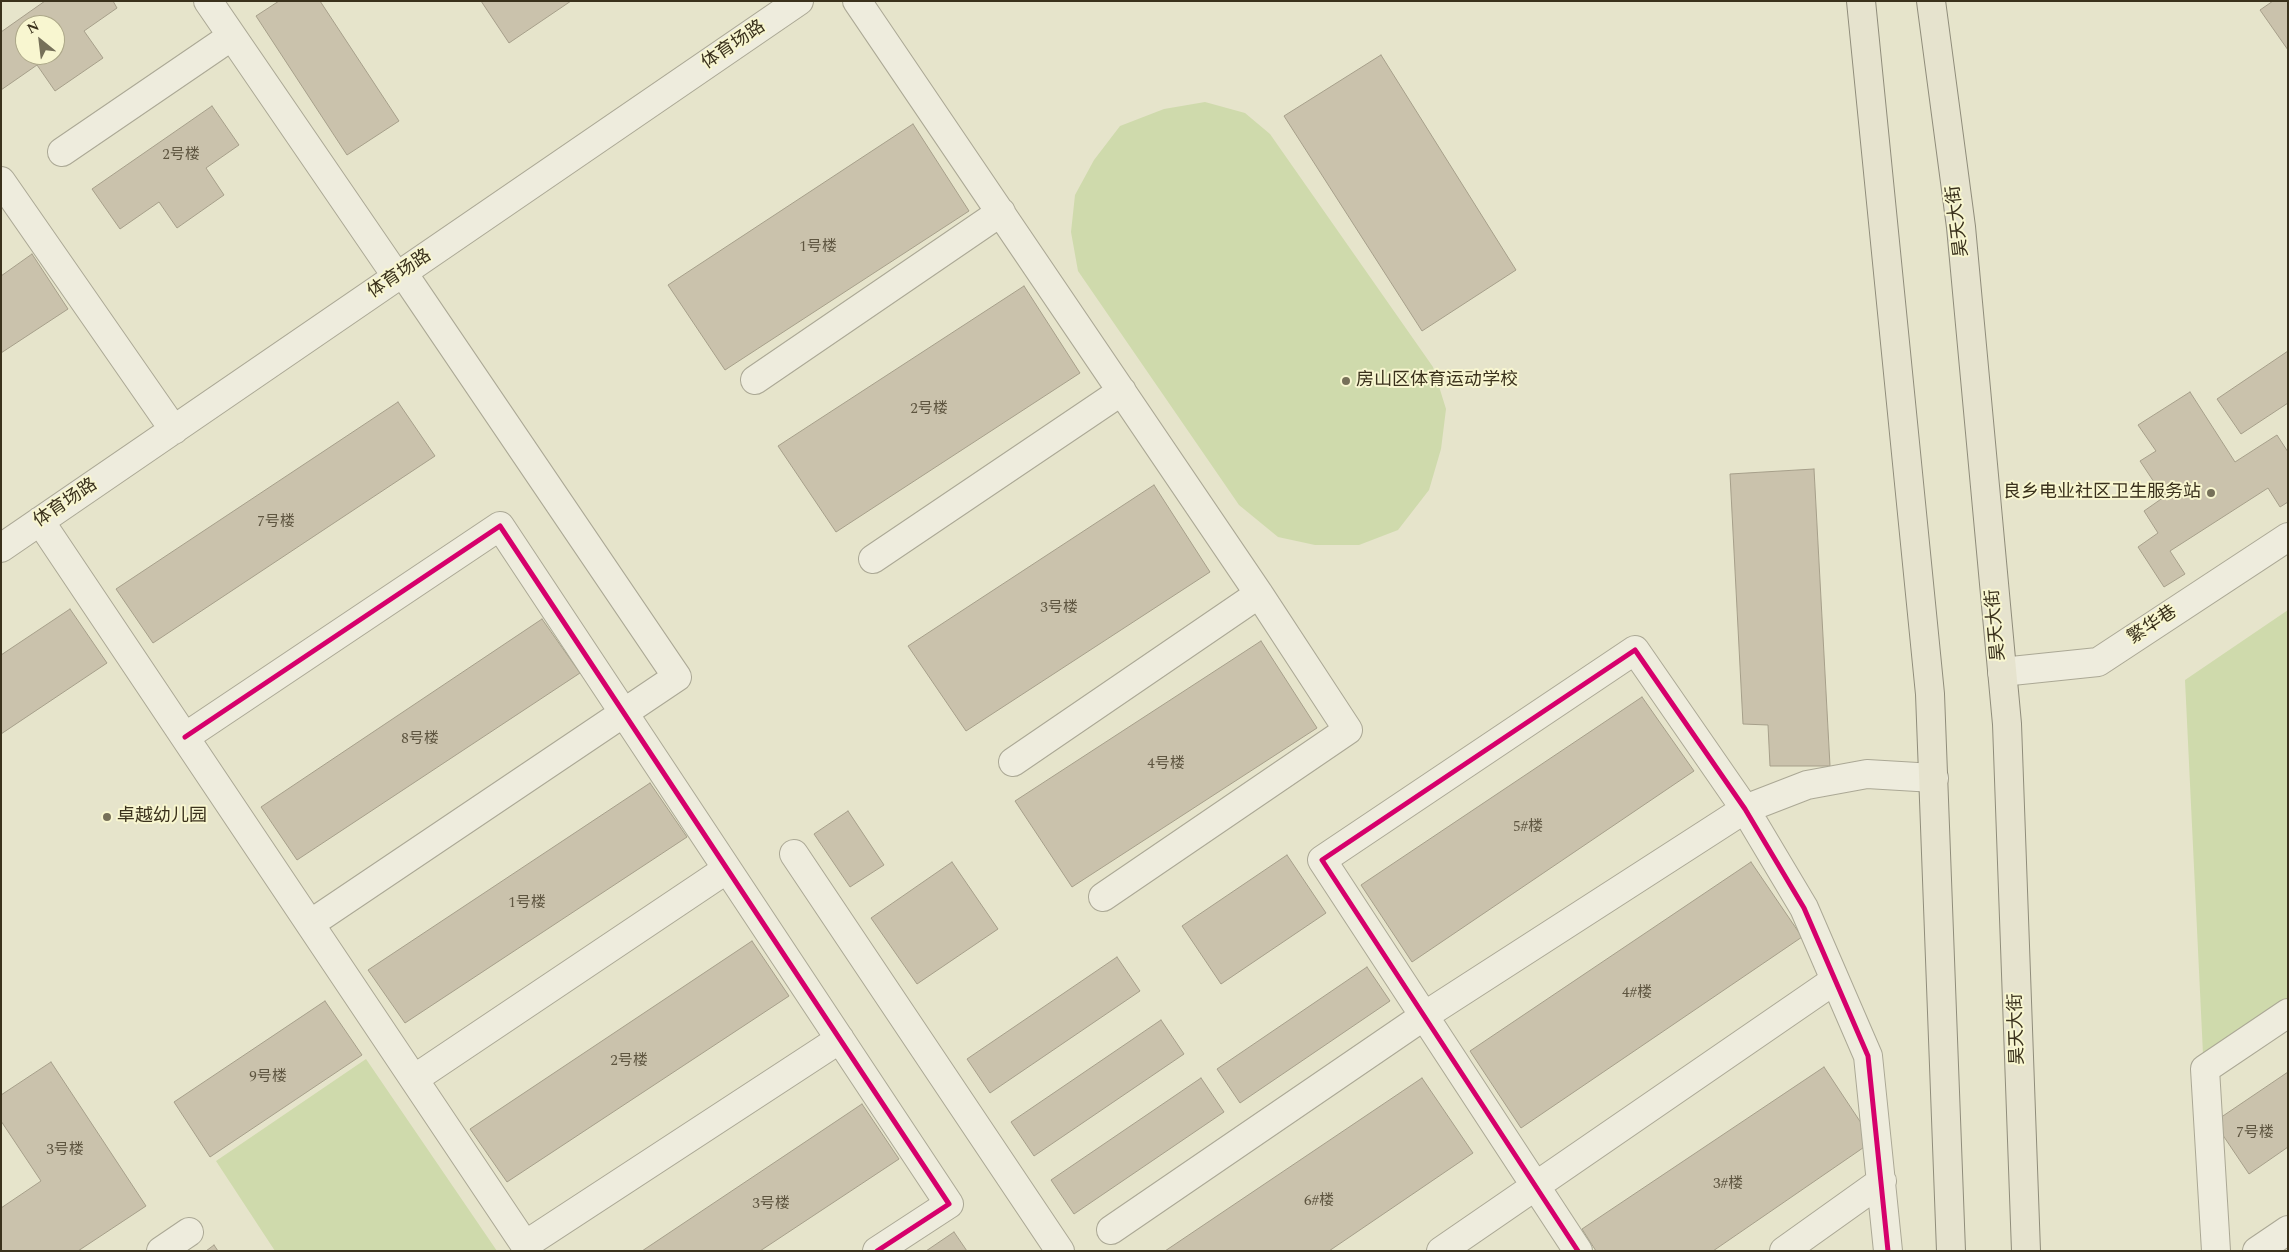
<!DOCTYPE html>
<html>
<head>
<meta charset="utf-8">
<style>
  body { margin:0 }
  #map { position:relative; width:2289px; height:1252px; overflow:hidden; background:#e6e4cb; font-family:Spectral,serif }
  canvas { display:block }
  .frame { position:absolute; inset:0; border:2px solid #3a311c; pointer-events:none }
  .north { position:absolute; left:15px; top:15px; width:50px; height:50px; box-sizing:border-box; background:#f8f6d0; border:1px solid #aca788; border-radius:50%; rotate:331deg; font-size:14px; font-weight:700; line-height:20px; text-align:center; color:#3a311c }
  .north::after { content:''; display:block; margin:auto; width:18px; height:22px; background:#767059; clip-path:polygon(50% 0,100% 100%,50% 72%,0 100%) }
</style>
</head>
<body>
<div id="map">
<canvas width="2289" height="1252"></canvas>
<div class="frame"></div>
<div class="north">N</div>
</div>
<script>
const c = document.querySelector('canvas').getContext('2d');
c.lineJoin = 'round';
function fillPath(path, color) { c.fillStyle = color; c.fill(path, 'evenodd'); }
const poly = rows => new Path2D(rows.map(r => 'M' + r).join(''));
function stroke(path, color, width, dash) { c.strokeStyle = color; c.lineWidth = width; c.lineCap = dash ? 'butt' : 'round'; c.setLineDash(dash || []); c.stroke(path); }
function label(font, color, halo, rows, align = 'center') {
  c.font = font + ' Spectral,"Noto Sans SC",serif'; c.lineWidth = 4; c.setLineDash([]); c.textBaseline = 'middle'; c.strokeStyle = halo; c.fillStyle = color; for (const [text, x, y, turn = 0] of rows) {
    c.save(); c.translate(x, y); c.rotate((+turn || 0) * Math.PI / 180); c.textAlign = isNaN(turn) ? turn : align; if (halo) c.strokeText(text, 0, 0); c.fillText(text, 0, 0); c.restore();
  }
}
const green = poly([
  [1205,102,1245,113,1270,134,1433,367,1446,409,1441,449,1429,490,1398,530,1359,545,1315,545,1278,537,1239,505,1078,271,1071,232,1075,195,1094,160,1120,126,1164,109],
  [2288,610,2288,998,2203,1054,2185,680],
  [366,1059,497,1251,275,1251,216,1161]
]);
const building = poly([
  [45,1,113,1,117,8,84,31,103,58,55,91,37,65,1,90,1,32,45,1],
  [25,25,55,25,55,55,25,55,25,25],
  [279,1,320,1,399,121,347,155,256,16,279,1],
  [481,1,571,1,509,43,481,1],
  [2273,1,2288,1,2288,50,2260,10,2273,1],
  [1381,55,1516,270,1422,331,1284,116,1381,55],
  [212,106,239,145,206,168,224,195,177,228,159,202,120,229,92,189,212,106],
  [913,124,969,211,725,370,668,285,913,124],
  [32,254,68,309,1,353,1,276,32,254],
  [1024,286,1080,373,836,532,778,446,1024,286],
  [2288,351,2288,403,2241,434,2217,399,2288,351],
  [2190,392,2235,462,2277,435,2288,452,2288,502,2280,507,2268,488,2170,551,2185,574,2164,587,2138,547,2158,533,2144,511,2164,497,2140,461,2156,451,2138,425,2190,392],
  [398,402,435,456,153,643,116,589,398,402],
  [1814,469,1830,766,1770,766,1768,725,1743,724,1730,474,1814,469],
  [1154,485,1210,572,966,731,908,646,1154,485],
  [70,609,107,663,1,734,1,655,70,609],
  [542,619,580,673,297,860,261,807,542,619],
  [1261,641,1317,728,1072,887,1015,801,1261,641],
  [1642,697,1694,771,1412,962,1361,885,1642,697],
  [650,783,687,837,405,1023,368,970,650,783],
  [848,811,884,865,850,887,814,834,848,811],
  [1287,855,1326,913,1221,984,1182,926,1287,855],
  [952,862,998,929,917,984,871,918,952,862],
  [1751,862,1802,937,1521,1128,1470,1051,1751,862],
  [752,941,789,996,507,1182,470,1129,752,941],
  [1117,957,1140,991,990,1093,967,1059,1117,957],
  [1367,967,1390,1001,1240,1103,1217,1069,1367,967],
  [325,1001,362,1055,210,1157,174,1102,325,1001],
  [1161,1020,1184,1054,1034,1156,1011,1122,1161,1020],
  [51,1062,146,1206,78,1251,1,1251,1,1208,41,1181,1,1121,1,1095,51,1062],
  [1824,1067,1873,1141,1713,1251,1596,1251,1582,1229,1824,1067],
  [2288,1072,2288,1147,2249,1174,2214,1122,2288,1072],
  [1201,1078,1224,1112,1074,1214,1051,1180,1201,1078],
  [1422,1078,1473,1153,1329,1251,1165,1251,1422,1078],
  [862,1104,899,1159,760,1251,642,1251,862,1104],
  [954,1232,967,1251,926,1251,954,1232],
  [214,1245,218,1251,206,1251,214,1245]
]);
const minor = poly([
  [208,1,397,277],
  [857,1,1259,594,1348,730,1103,897],
  [62,152,232,36],
  [1,181,174,430],
  [755,380,1001,212],
  [40,521,529,1251],
  [1,548,799,1],
  [873,559,1122,391],
  [2002,672,2098,662,2288,537],
  [185,737,500,526,949,1204,877,1251],
  [1013,762,1259,594],
  [794,854,1060,1251],
  [310,924,677,677,403,273],
  [414,1079,727,869],
  [1111,1230,1424,1016,1745,809,1807,785,1867,774,1934,778],
  [525,1245,840,1039],
  [161,1251,189,1232],
  [1441,1251,1835,980],
  [1578,1251,1322,860,1635,650,1745,809,1804,908,1868,1056,1888,1251],
  [1784,1251,1882,1181],
  [2216,1251,2205,1069,2288,1013],
  [2257,1251,2288,1230]
]);
const major = poly([
  [1861,1,1930,694,1951,1251],
  [1931,1,1961,227,2007,724,2026,1251]
]);
const cycleway = poly([
  [185,737,500,526,949,1204,877,1251],
  [1578,1251,1322,860,1635,650,1745,809,1804,908,1868,1056,1888,1251]
]);
const markers = [
  [1346,381,5,"#767059"],
  [2211,493,5,"#767059"],
  [107,817,5,"#767059"]
];
const numberNames = [
  ["2号楼",181,156],
  ["1号楼",818,248],
  ["2号楼",929,410],
  ["7号楼",276,523],
  ["3号楼",1059,609],
  ["8号楼",420,740],
  ["4号楼",1166,765],
  ["5#楼",1528,828],
  ["1号楼",527,904],
  ["4#楼",1637,994],
  ["2号楼",629,1062],
  ["9号楼",268,1078],
  ["7号楼",2255,1134],
  ["3号楼",65,1151],
  ["3#楼",1728,1185],
  ["6#楼",1319,1202],
  ["3号楼",771,1205]
];
const streetNames = [
  ["体育场路",734,46,-34],
  ["昊天大街",1959,221,-97],
  ["体育场路",400,275,-34],
  ["体育场路",66,504,-34],
  ["昊天大街",1997,625,-95],
  ["繁华巷",2153,626,-33],
  ["昊天大街",2018,1029,-92]
];
const poiNames = [
  ["房山区体育运动学校",1356,381],
  ["良乡电业社区卫生服务站",2201,493,"right"],
  ["卓越幼儿园",117,817]
];
fillPath(green, '#cfdaac');
fillPath(building, '#cac2ac');
stroke(building, '#a69f8a', 1);
stroke(minor, '#aba895', 30);
stroke(major, '#908d7b', 30);
stroke(minor, '#eeecdd', 28);
stroke(major, '#e6e3ce', 28);
stroke(cycleway, '#d6006c', 5);
for (const [x, y, r, color] of markers) { const dot = new Path2D(); dot.arc(x, y, r, 0, 2 * Math.PI); c.fillStyle = color; c.fill(dot); stroke(dot, '#f8f6d0', 2); }
label('15px', '#5e5540', null, numberNames);
label('18px', '#3a311c', '#f8f6d0', streetNames);
label('18px', '#3a311c', '#f8f6d0', poiNames, 'left');
</script>
</body>
</html>
